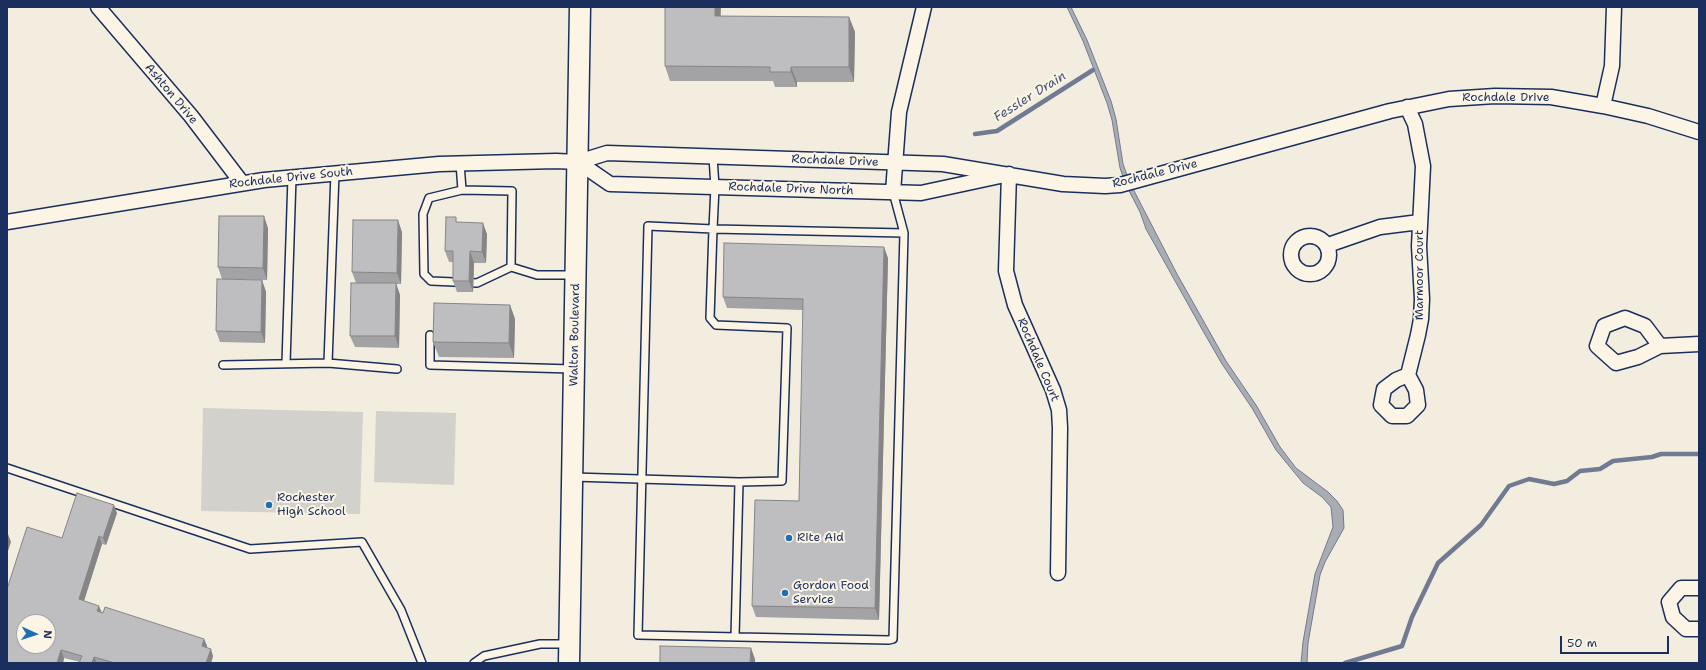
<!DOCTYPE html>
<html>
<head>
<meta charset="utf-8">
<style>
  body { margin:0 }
  #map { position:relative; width:1706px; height:670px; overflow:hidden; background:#f3ede0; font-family:"Shantell Sans",sans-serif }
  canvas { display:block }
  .frame { position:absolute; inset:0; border:8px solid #1b2f5e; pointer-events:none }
  .north { position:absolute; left:16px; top:614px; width:40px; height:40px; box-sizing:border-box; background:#fcf5e5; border:1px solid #a2a6af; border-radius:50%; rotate:93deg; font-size:11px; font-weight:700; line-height:16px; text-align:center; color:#1b2f5e }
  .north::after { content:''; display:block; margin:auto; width:14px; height:18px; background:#1f6fb2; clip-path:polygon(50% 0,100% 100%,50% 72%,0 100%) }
  .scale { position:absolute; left:1560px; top:636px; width:109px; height:18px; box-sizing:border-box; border:2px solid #1b2f5e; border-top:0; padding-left:5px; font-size:12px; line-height:14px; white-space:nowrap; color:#1b2f5e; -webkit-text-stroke:3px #fcf5e5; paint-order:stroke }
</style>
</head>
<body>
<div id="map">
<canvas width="1706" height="670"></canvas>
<div class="frame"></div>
<div class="north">N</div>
<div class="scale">50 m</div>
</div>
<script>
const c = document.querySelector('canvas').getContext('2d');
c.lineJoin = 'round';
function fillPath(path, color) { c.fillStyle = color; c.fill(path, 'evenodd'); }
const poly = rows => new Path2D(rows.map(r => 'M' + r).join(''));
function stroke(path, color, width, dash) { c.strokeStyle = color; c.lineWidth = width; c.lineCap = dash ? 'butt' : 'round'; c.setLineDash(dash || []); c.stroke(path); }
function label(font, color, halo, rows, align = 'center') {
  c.font = font + ' "Shantell Sans",sans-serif'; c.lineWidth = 4; c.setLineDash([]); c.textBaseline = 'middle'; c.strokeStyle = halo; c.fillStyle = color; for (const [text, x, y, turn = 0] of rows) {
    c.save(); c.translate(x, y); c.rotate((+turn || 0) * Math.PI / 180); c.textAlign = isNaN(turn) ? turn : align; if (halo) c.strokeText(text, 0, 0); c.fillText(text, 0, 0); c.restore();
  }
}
const green = poly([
  [203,408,363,412,360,514,201,511],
  [376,411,456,413,454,485,374,482]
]);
const water = poly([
  [1067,7,1071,7,1087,40,1111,101,1116,119,1123,164,1130,183,1177,274,1226,361,1256,405,1280,447,1296,468,1328,492,1337,501,1343,510,1344,528,1325,562,1320,575,1308,643,1307,663,1301,663,1303,642,1315,574,1333,527,1331,507,1322,497,1303,483,1276,450,1252,408,1222,364,1203,331,1146,229,1140,212,1126,185,1120,168,1112,120,1107,103,1083,41,1067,7]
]);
const stream = poly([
  [975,134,997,131,1093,70],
  [1345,663,1402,646,1412,617,1438,563,1481,525,1509,486,1529,479,1554,484,1567,481,1580,471,1600,469,1613,461,1652,457,1661,454,1699,454]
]);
const service = poly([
  [713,157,715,187,713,229,648,226,638,635,889,640,893,639,904,233,893,192],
  [460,163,462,190,512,191,511,267,537,275,574,275],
  [462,190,429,198,423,214,424,274,431,281,477,283,511,267],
  [430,335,430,365,572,369],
  [286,363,292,177],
  [328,363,335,173],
  [223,365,328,363,397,369],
  [7,468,250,549,362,542,401,610,422,663],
  [573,477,739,482],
  [735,637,739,482,782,481,787,328,716,325,710,318,713,229,904,233],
  [474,663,484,656,540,644,567,644]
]);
const minor = poly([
  [98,7,191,116,242,183],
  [1603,106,1612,66,1614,7],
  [1407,107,1415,124,1423,166,1419,246,1422,299,1421,319,1418,335,1408,375,1416,390,1418,405,1407,416,1392,416,1381,405,1384,389,1396,380,1408,375],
  [578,162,610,184,921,193,1000,176],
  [1009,174,1006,271,1015,305,1053,390,1059,410,1060,428,1058,573],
  [893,192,899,112,924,7],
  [7,222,264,180,439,164,556,161,578,162,607,153,943,164,1063,184,1105,186,1120,185,1390,111,1449,99,1495,96,1551,97,1603,106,1648,116,1699,132],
  '1291 255a19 19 0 1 1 38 0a19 19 0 1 1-38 0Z',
  [1328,245,1380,227,1420,222],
  [1660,346,1645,326,1625,318,1604,326,1597,346,1616,363,1638,357,1660,346,1699,344],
  [1699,588,1681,588,1669,602,1673,617,1686,629,1699,629]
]);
const secondary = poly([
  [569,663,580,7]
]);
const wall = poly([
  [721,16,849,17,855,32,854,82,797,82,797,87,775,87,773,81,670,81,665,66],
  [458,222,487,234,486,263,474,263,473,292,457,292,453,281,453,262,449,262,445,251],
  [268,228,267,280,222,279,218,267],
  [402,232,401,284,396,284,400,295,399,348,355,347,350,336,356,283,352,272],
  [888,258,879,620,756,617,752,606,799,501,803,310,727,308,723,297],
  [262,280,266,292,265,343,220,342,216,331],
  [510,305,515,319,514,358,439,357,433,342],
  [117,513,106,545,102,544,84,601,101,613,204,639,207,646,207,647,213,656,211,663,79,663,80,662,64,658,63,663,7,663,62,538]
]);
const shadedWall = poly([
  [715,7,721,7,720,31,715,16],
  [849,17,855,32,854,82,849,67],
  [791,67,797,82,797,87,791,72],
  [264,216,268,228,267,280,263,268],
  [398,220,402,232,401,284,397,273],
  [483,223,487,234,486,263,482,252],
  [884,247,888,258,879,620,875,608],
  [470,251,474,263,473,292,469,281],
  [262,280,266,292,265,343,261,332],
  [396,283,400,295,399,348,395,336],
  [510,305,515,319,514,358,509,343],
  [114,505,117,513,106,545,103,538],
  [8,534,11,542,7,554,7,537],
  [99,536,102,544,82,607,79,599],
  [99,606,102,613,97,611],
  [204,639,207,646,205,654,202,646],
  [751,648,755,659,755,663,750,663],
  [211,649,213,656,211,663,206,663],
  [61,650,64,658,63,663,57,663],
  [94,657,97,663,92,663]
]);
const building = poly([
  [665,7,715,7,715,16,849,17,849,67,791,67,791,72,770,72,770,67,665,66,665,7],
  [219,216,264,216,263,268,218,267,219,216],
  [446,217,456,217,456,222,483,223,482,252,470,251,469,281,453,281,453,251,445,251,446,217],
  [353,220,398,220,397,273,352,272,353,220],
  [724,243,884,247,875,608,752,606,755,500,799,501,803,299,723,297,724,243],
  [217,279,262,280,261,332,216,331,217,279],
  [351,283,396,283,395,336,350,336,351,283],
  [434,303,510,305,509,343,433,342,434,303],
  [77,493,114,505,103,538,99,536,79,599,99,606,97,611,103,613,105,607,204,639,202,646,211,649,206,663,115,663,94,657,92,663,79,663,82,656,61,650,57,663,7,663,7,589,27,527,62,538,77,493],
  [24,622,48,622,48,646,24,646,24,622],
  [660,646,751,648,750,663,660,663,660,646]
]);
const markers = [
  [269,505,4,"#1f6fb2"],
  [789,538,4,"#1f6fb2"],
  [785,593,4,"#1f6fb2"]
];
const streetNames = [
  ["Ashton Drive",171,94,50],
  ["Rochdale Drive",1506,98],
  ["Rochdale Drive",835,161,2],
  ["Rochdale Drive",1155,174,-14],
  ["Rochdale Drive South",291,178,-6],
  ["Rochdale Drive North",791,189,2],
  ["Marmoor Court",1420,275,-90],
  ["Walton Boulevard",575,335,-89],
  ["Rochdale Court",1038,360,67]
];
const poiNames = [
  ["Rochester",277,498],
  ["High School",277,512],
  ["Rite Aid",797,538],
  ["Gordon Food",793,586],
  ["Service",793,600]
];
const waterNames = [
  ["Fessler Drain",1030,97,-32]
];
fillPath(green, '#d3d1cc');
fillPath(water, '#a9acb3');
stroke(water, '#707a91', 1);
stroke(stream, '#707a91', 4.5);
stroke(service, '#1b2f5e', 10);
stroke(minor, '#1b2f5e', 17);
stroke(secondary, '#1b2f5e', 23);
stroke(service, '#fcf5e5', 7);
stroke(minor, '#fcf5e5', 14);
stroke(secondary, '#fcf5e5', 20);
fillPath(wall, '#a3a3a5');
fillPath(shadedWall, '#858586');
fillPath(building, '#bebec0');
stroke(building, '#858586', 1);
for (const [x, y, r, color] of markers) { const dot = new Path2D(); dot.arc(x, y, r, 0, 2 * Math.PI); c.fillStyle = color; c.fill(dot); stroke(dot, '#fcf5e5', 1.5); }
label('12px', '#1b2f5e', '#fcf5e5', streetNames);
label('12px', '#1b2f5e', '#fcf5e5', poiNames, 'left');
label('italic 13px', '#465478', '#fcf5e5', waterNames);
</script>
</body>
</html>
